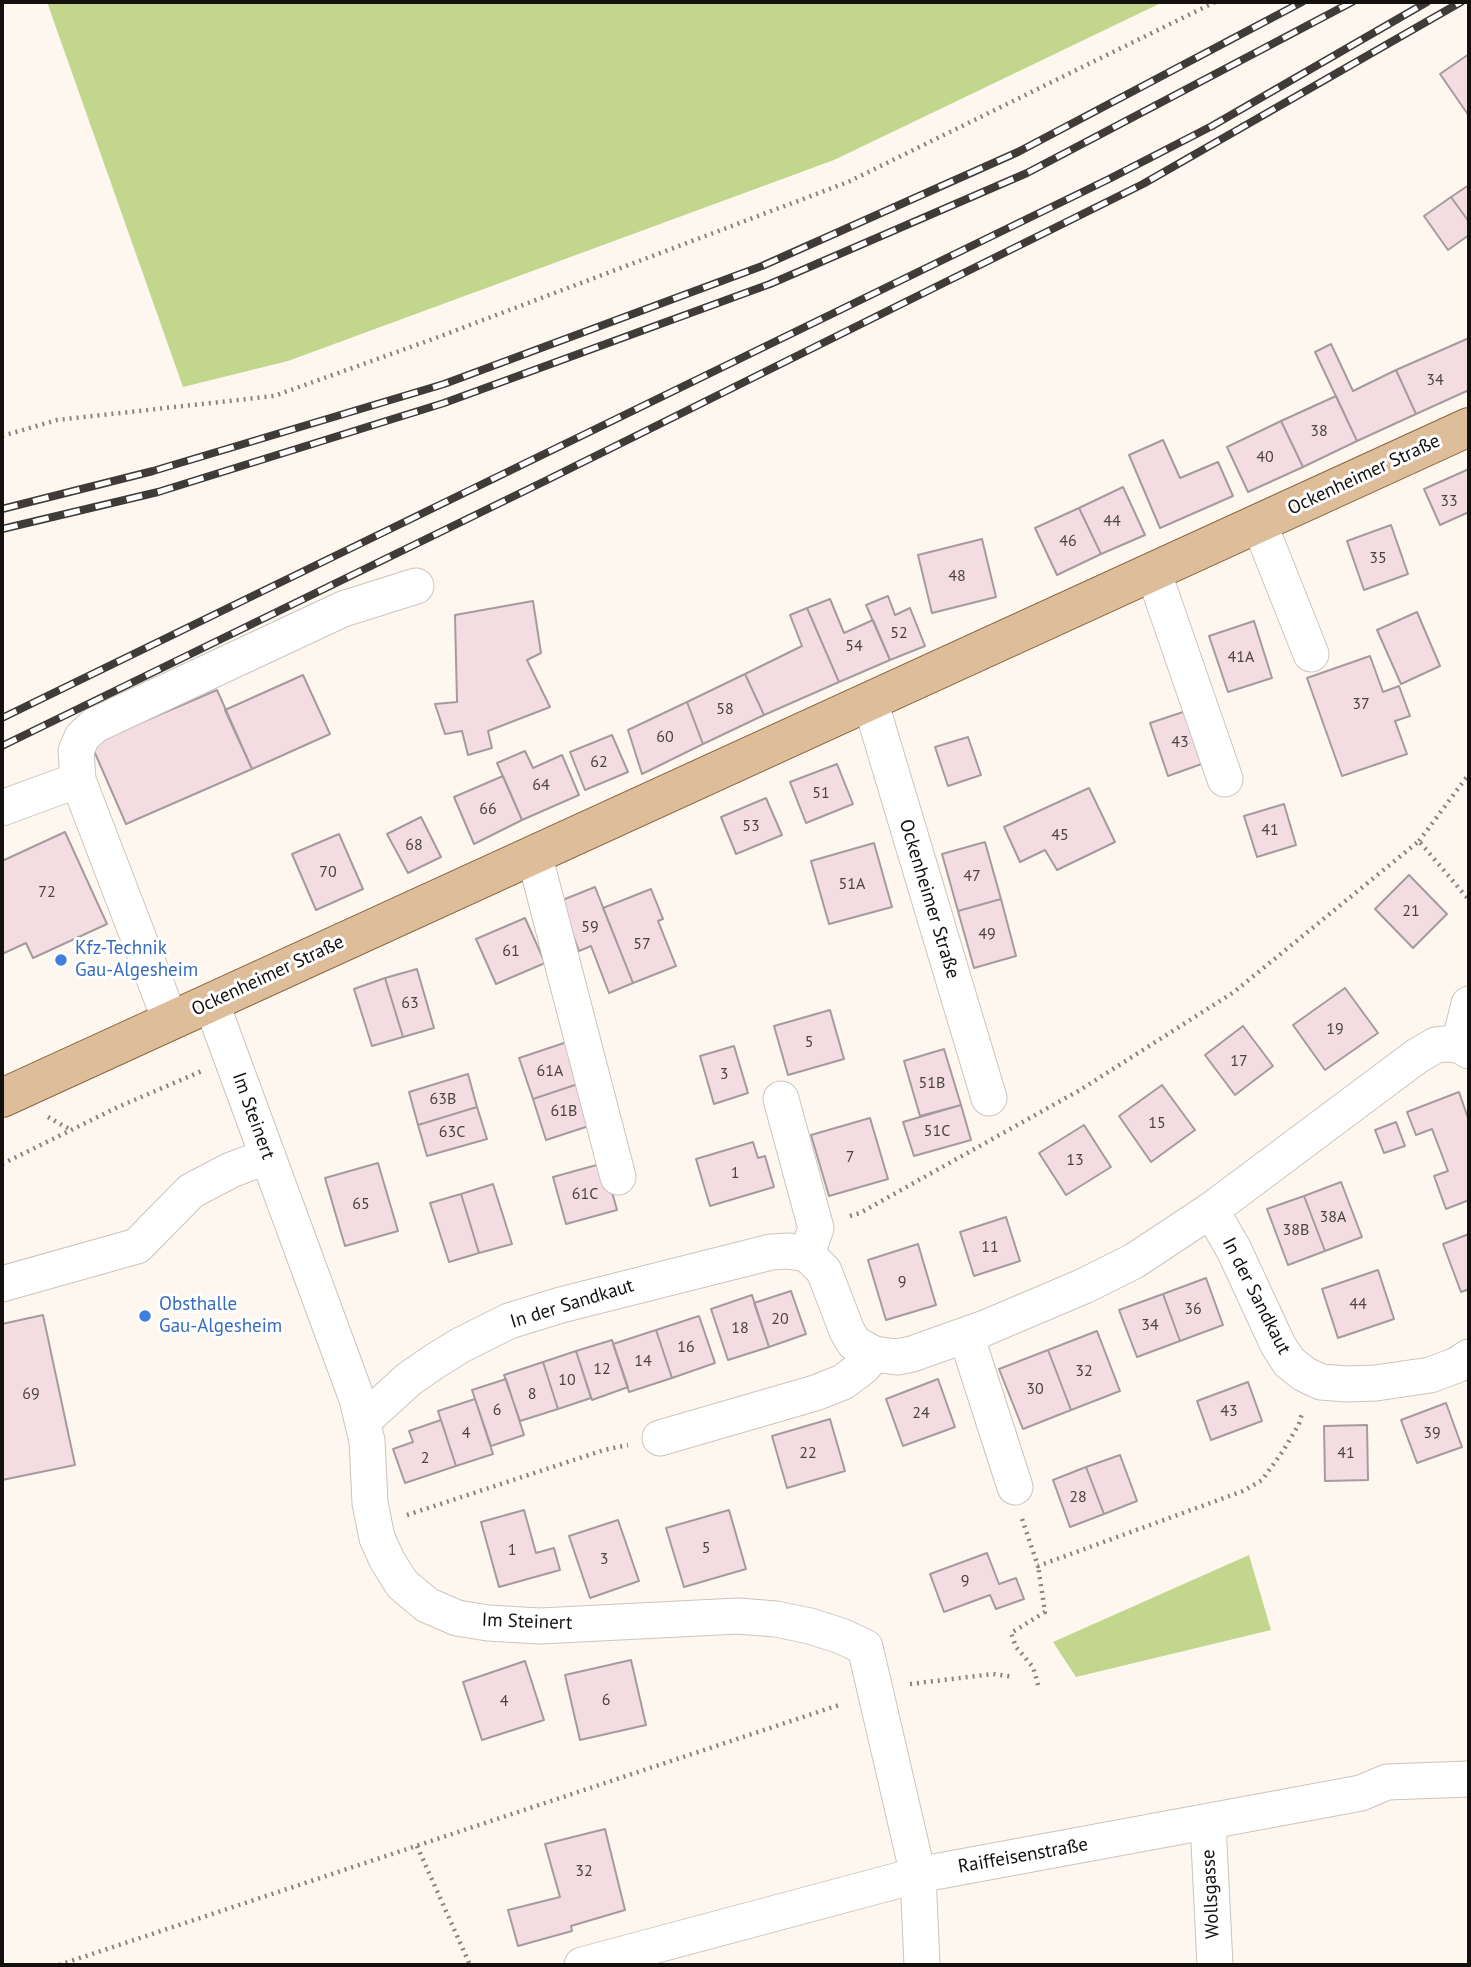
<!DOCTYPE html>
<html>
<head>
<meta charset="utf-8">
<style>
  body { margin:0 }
  #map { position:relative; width:1471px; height:1967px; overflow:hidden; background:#fef7f0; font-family:"PT Sans",sans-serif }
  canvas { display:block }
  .frame { position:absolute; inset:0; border:4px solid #13100e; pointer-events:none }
</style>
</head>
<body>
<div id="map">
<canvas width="1471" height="1967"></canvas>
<div class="frame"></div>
</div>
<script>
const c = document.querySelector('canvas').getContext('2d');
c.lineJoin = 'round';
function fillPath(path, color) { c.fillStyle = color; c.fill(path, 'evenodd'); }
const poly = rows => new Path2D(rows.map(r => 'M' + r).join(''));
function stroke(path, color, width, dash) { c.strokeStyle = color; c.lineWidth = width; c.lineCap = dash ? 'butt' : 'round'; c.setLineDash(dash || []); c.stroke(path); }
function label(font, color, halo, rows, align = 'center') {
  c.font = font + ' "PT Sans",sans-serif'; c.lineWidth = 6; c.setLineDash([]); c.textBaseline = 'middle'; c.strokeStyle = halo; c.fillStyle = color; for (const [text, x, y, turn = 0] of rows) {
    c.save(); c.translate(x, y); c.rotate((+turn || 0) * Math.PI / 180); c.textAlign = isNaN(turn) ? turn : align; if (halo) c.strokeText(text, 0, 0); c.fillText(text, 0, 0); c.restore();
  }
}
const green = poly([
  [47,2,1163,2,834,160,288,361,183,387],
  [1249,1555,1271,1630,1076,1677,1053,1642]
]);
const building = poly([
  [1469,54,1469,116,1440,74,1469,54],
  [1469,185,1469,222,1451,197,1469,185],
  [1451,197,1469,222,1469,235,1448,250,1424,216,1451,197],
  [1469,338,1469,390,1416,414,1396,370,1469,338],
  [1331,344,1353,391,1396,370,1416,414,1357,441,1315,352,1331,344],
  [1336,396,1357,441,1303,467,1281,421,1336,396],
  [1281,421,1303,467,1248,492,1227,447,1281,421],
  [1163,440,1180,478,1218,462,1233,496,1160,528,1129,455,1163,440],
  [1469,469,1469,512,1440,525,1424,489,1469,469],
  [1123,487,1145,535,1101,554,1079,508,1123,487],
  [1079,508,1101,554,1057,575,1035,528,1079,508],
  [1391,525,1408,574,1364,590,1347,541,1391,525],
  [982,539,996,597,932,613,918,555,982,539],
  [888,596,895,615,910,608,925,646,890,660,866,605,888,596],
  [830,599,844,633,873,620,890,660,839,682,807,608,830,599],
  [533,601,541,653,527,660,550,707,488,731,492,748,468,755,462,731,445,734,435,704,457,702,455,615,533,601],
  [807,608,839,682,764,715,745,674,802,646,790,615,807,608],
  [1417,612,1440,666,1401,684,1377,630,1417,612],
  [1254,621,1272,678,1228,692,1209,636,1254,621],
  [1370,656,1383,692,1399,686,1410,716,1395,721,1407,754,1342,776,1307,678,1370,656],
  [745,674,764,715,703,744,687,702,745,674],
  [303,675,330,734,252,769,225,710,303,675],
  [217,690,252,769,126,824,91,744,217,690],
  [687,702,703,744,642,774,628,730,687,702],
  [1192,709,1210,761,1168,776,1150,723,1192,709],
  [612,735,628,772,585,790,570,752,612,735],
  [968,737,981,775,948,786,935,747,968,737],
  [525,751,533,768,562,755,579,795,522,820,497,763,525,751],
  [837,764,853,804,806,823,790,782,837,764],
  [503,776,522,820,474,844,454,797,503,776],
  [1089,788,1115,842,1057,870,1045,850,1020,862,1004,827,1089,788],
  [766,798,782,835,736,854,721,817,766,798],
  [1284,804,1296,845,1257,857,1244,816,1284,804],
  [421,817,441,857,408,873,387,834,421,817],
  [65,832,107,924,33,958,26,943,2,954,2,861,65,832],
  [339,834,363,889,316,910,292,854,339,834],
  [985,842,1001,899,958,911,942,854,985,842],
  [874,843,892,907,829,924,811,861,874,843],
  [1409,875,1447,914,1413,948,1375,909,1409,875],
  [595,887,633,983,609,993,591,946,579,951,560,901,595,887],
  [651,889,663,919,658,921,676,966,633,983,603,908,651,889],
  [1001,899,1016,956,974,968,958,911,1001,899],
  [525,918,545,963,496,984,476,939,525,918],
  [417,969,434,1028,403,1037,385,978,417,969],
  [385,978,403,1037,372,1046,354,989,385,978],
  [1345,988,1378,1033,1325,1070,1293,1025,1345,988],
  [830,1010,844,1059,788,1075,774,1026,830,1010],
  [1243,1026,1273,1066,1235,1095,1205,1055,1243,1026],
  [567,1042,581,1083,533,1099,519,1058,567,1042],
  [734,1046,748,1093,714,1104,700,1056,734,1046],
  [944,1049,961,1105,920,1116,904,1061,944,1049],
  [468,1074,477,1107,418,1125,409,1092,468,1074],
  [581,1083,595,1124,546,1140,533,1099,581,1083],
  [1162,1085,1195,1130,1151,1162,1119,1116,1162,1085],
  [1459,1092,1469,1121,1469,1200,1446,1209,1434,1176,1448,1171,1432,1129,1416,1135,1407,1112,1459,1092],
  [961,1105,971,1140,914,1156,903,1122,961,1105],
  [477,1107,487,1139,427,1156,418,1125,477,1107],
  [870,1118,888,1179,829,1196,811,1135,870,1118],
  [1396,1122,1405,1146,1384,1153,1375,1130,1396,1122],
  [1084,1125,1111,1167,1066,1195,1039,1153,1084,1125],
  [753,1142,758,1158,765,1156,774,1187,710,1206,696,1159,753,1142],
  [378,1163,398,1231,345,1246,325,1178,378,1163],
  [604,1163,617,1210,566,1224,553,1177,604,1163],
  [1341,1182,1362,1237,1325,1251,1304,1196,1341,1182],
  [493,1184,512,1244,479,1253,461,1194,493,1184],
  [461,1194,479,1253,449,1262,430,1203,461,1194],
  [1304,1196,1325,1251,1288,1265,1267,1209,1304,1196],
  [1006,1217,1020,1261,974,1276,960,1232,1006,1217],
  [1469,1234,1469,1289,1461,1292,1443,1244,1469,1234],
  [918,1244,936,1305,886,1320,868,1260,918,1244],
  [1378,1270,1394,1319,1338,1338,1322,1289,1378,1270],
  [1206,1278,1223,1325,1180,1341,1163,1294,1206,1278],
  [791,1291,806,1334,769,1347,754,1303,791,1291],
  [1163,1294,1180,1341,1137,1357,1119,1310,1163,1294],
  [752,1295,769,1347,728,1360,711,1309,752,1295],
  [43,1315,75,1465,2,1480,2,1324,43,1315],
  [699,1316,715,1363,672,1378,656,1330,699,1316],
  [656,1330,672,1378,629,1392,613,1344,656,1330],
  [1097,1331,1120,1391,1071,1410,1048,1350,1097,1331],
  [612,1340,628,1387,592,1400,576,1351,612,1340],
  [1048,1350,1071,1410,1023,1429,999,1369,1048,1350],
  [576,1351,591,1398,558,1409,543,1362,576,1351],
  [543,1362,558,1409,520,1421,504,1375,543,1362],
  [506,1379,524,1435,491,1446,472,1390,506,1379],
  [938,1379,955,1427,903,1446,886,1399,938,1379],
  [1248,1382,1262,1421,1211,1440,1197,1401,1248,1382],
  [475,1399,493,1454,456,1466,438,1411,475,1399],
  [1446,1403,1462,1447,1417,1463,1401,1420,1446,1403],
  [830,1419,845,1471,787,1488,772,1436,830,1419],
  [441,1420,456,1466,405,1483,393,1449,413,1442,409,1431,441,1420],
  [1367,1425,1368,1480,1325,1481,1324,1426,1367,1425],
  [1120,1455,1137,1501,1104,1514,1086,1467,1120,1455],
  [1086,1467,1104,1514,1070,1527,1053,1480,1086,1467],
  [524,1510,536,1553,554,1548,560,1570,499,1587,481,1522,524,1510],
  [729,1510,746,1569,684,1587,666,1528,729,1510],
  [618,1520,639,1581,590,1598,569,1536,618,1520],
  [987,1553,999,1584,1016,1578,1024,1599,996,1609,990,1595,944,1612,930,1574,987,1553],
  [631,1660,646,1725,580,1740,565,1675,631,1660],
  [525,1661,544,1720,482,1740,463,1682,525,1661],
  [605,1829,625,1910,571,1926,572,1931,518,1946,508,1910,560,1897,545,1844,605,1829]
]);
const path = poly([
  [2,436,57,420,274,396,433,339,848,182,1215,2],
  [1419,841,1469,774],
  [48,1117,71,1130],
  [2,1164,118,1107,202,1071],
  [850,1216,860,1213,1080,1090,1234,992,1419,841,1469,900],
  [407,1515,604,1450,628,1445],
  [1022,1519,1038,1566,1243,1491,1262,1480,1283,1451,1299,1424,1302,1413],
  [910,1684,993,1674,1014,1677],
  [1038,1685,1033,1667,1016,1647,1011,1633,1045,1612,1038,1566],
  [417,1846,470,1965],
  [59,1965,842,1704]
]);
const minor = poly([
  [1259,523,1311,654],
  [1153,571,1225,779],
  [870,701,989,1098],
  [78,780,76,751,82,737,95,725,343,609,416,586],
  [2,808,78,780,170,1020],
  [534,854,618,1177],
  [211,1002,357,1399,367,1441,370,1503,377,1538,387,1560,402,1584,427,1605,457,1618,488,1623,540,1626,738,1616,776,1619,810,1626,841,1636,865,1647,918,1875,922,1965],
  [1459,1045,1469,1004],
  [781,1099,816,1228,807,1254],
  [1211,1210,1234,1250,1278,1345,1289,1362,1304,1374,1321,1382,1347,1384,1376,1383,1430,1375,1457,1365,1469,1357],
  [2,1284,137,1246,191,1191,231,1170,268,1156],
  [966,1335,1015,1487],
  [364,1420,409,1379,435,1361,461,1345,509,1321,561,1305,771,1252,788,1251,807,1254,824,1271,847,1331,854,1343,874,1354,897,1357,912,1354,985,1328,1084,1286,1134,1261,1211,1210,1417,1056,1436,1045,1446,1044,1459,1045,1469,1051],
  [660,1438,815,1393,843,1382,863,1367,874,1354],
  [1208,1823,1215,1965],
  [582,1965,918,1875,1361,1793,1387,1782,1469,1779]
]);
const major = poly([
  [2,1098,1469,427]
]);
const rail = poly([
  [2,509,153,471,444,384,762,266,1018,152,1302,2],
  [2,529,158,492,444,403,770,284,1027,173,1352,2],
  [2,718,1109,179,1212,126,1427,2],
  [2,746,543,482,1143,184,1461,2]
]);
const markers = [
  [61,960,7,"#3f7fe0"],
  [145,1316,7,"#3f7fe0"]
];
const numberNames = [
  ["34",1435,380],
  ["38",1319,431],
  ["40",1265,457],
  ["33",1449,501],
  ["44",1112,521],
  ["46",1068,541],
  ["35",1378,558],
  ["48",957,576],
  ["52",899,633],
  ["54",854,646],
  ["41A",1241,657],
  ["37",1361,704],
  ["58",725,709],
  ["60",665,737],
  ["43",1180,742],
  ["62",599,762],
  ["64",541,785],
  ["51",821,793],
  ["66",488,809],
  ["53",751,826],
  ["41",1270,830],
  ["45",1060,835],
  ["68",414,845],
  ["70",328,872],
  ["47",972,876],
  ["51A",852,884],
  ["72",47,892],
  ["21",1411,911],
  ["59",590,927],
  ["49",987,934],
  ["57",642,944],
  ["61",511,951],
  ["63",410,1003],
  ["19",1335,1029],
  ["5",809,1042],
  ["17",1239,1061],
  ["61A",550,1071],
  ["3",724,1074],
  ["51B",932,1083],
  ["63B",443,1099],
  ["61B",564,1111],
  ["15",1157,1123],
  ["51C",937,1131],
  ["63C",452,1132],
  ["7",850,1157],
  ["13",1075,1160],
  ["1",735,1173],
  ["61C",585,1194],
  ["65",361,1204],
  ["38A",1333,1217],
  ["38B",1296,1230],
  ["11",990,1247],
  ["9",902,1282],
  ["44",1358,1304],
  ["36",1193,1309],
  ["20",780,1319],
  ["34",1150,1325],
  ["18",740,1328],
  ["16",686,1347],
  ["14",643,1361],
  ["12",602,1369],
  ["32",1084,1371],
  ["10",567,1380],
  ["30",1035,1389],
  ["69",31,1394],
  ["8",532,1394],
  ["6",497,1410],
  ["43",1229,1411],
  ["24",921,1413],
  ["4",466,1433],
  ["39",1432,1433],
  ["22",808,1453],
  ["41",1346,1453],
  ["2",425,1458],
  ["28",1078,1497],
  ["5",706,1548],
  ["1",512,1550],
  ["3",604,1559],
  ["9",965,1581],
  ["6",606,1700],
  ["4",504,1701],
  ["32",584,1871]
];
const streetNames = [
  ["Ockenheimer Straße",1364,475,-25],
  ["Ockenheimer Straße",929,899,73],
  ["Ockenheimer Straße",268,976,-25],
  ["Im Steinert",253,1116,70],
  ["In der Sandkaut",1256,1296,63],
  ["In der Sandkaut",572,1304,-17],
  ["Im Steinert",527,1622,2],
  ["Raiffeisenstraße",1023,1856,-10],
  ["Wollsgasse",1211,1894,-93]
];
const shopNames = [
  ["Kfz-Technik",75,949],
  ["Gau-Algesheim",75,971],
  ["Obsthalle",159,1305],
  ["Gau-Algesheim",159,1327]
];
fillPath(green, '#c2d68d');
fillPath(building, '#f3dde3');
stroke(building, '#a59b9e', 2);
stroke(minor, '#ccc5be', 37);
stroke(major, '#89653d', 40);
stroke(path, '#88837e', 4.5, [2, 5]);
stroke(minor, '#fff', 35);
stroke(major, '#debe9a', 38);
stroke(rail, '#3f3b38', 8);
stroke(rail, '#fff', 5, [16]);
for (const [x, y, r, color] of markers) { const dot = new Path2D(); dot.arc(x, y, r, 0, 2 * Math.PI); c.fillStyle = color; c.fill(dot); stroke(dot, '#fff', 2.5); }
label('16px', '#4b4343', null, numberNames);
label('19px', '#13100e', '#fff', streetNames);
label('19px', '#366cbe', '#fff', shopNames, 'left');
</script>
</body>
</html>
